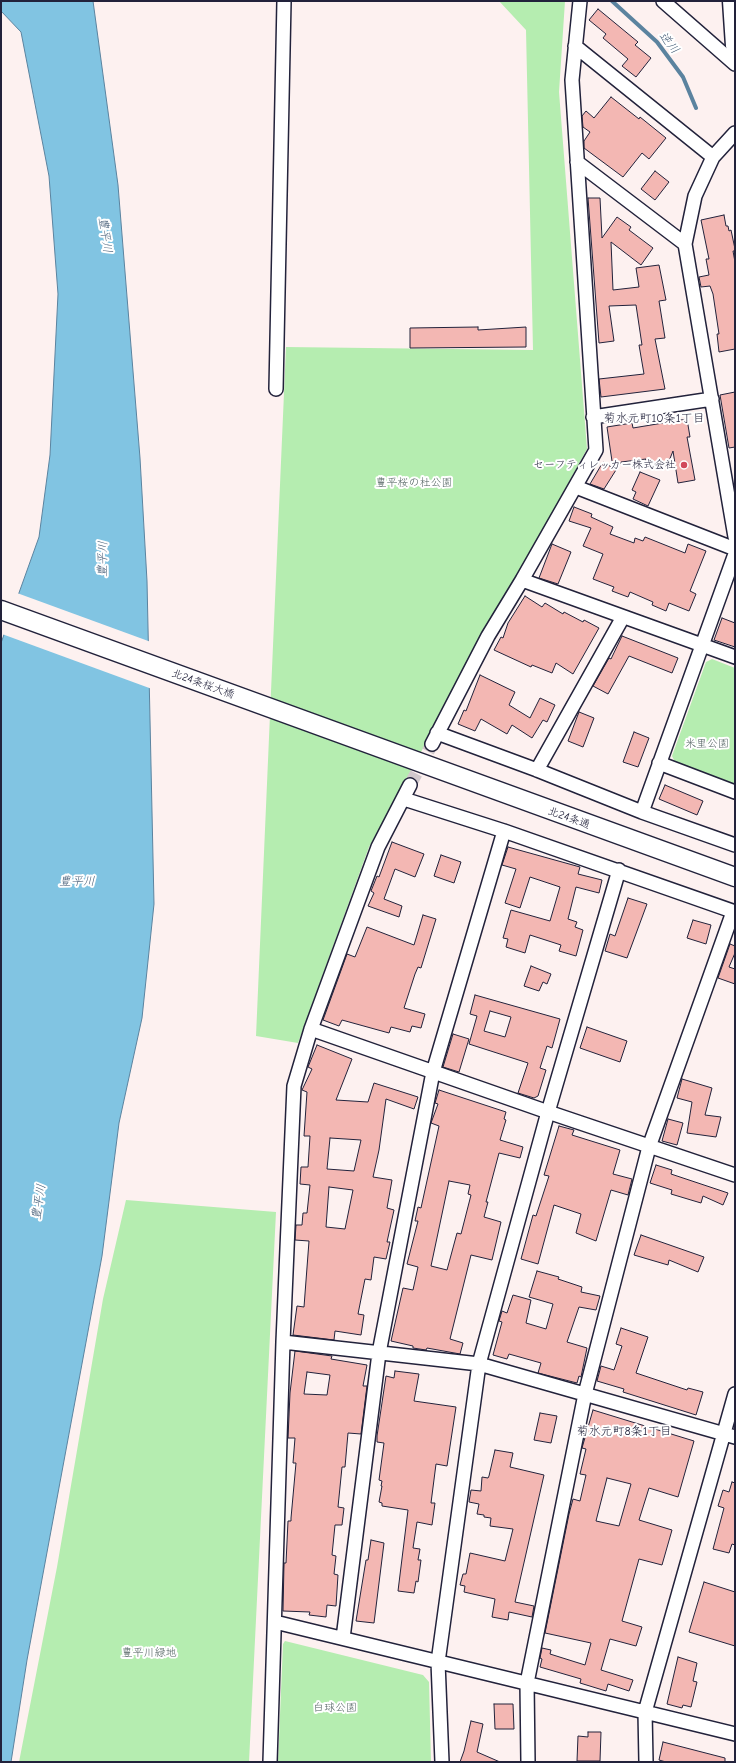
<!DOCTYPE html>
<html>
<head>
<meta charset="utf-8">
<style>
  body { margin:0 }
  #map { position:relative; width:736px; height:1763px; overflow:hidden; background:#fdf1f0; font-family:"Comic Neue",sans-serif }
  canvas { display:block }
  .frame { position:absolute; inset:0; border:2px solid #22223b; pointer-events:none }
</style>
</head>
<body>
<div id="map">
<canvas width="736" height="1763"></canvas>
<div class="frame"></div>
</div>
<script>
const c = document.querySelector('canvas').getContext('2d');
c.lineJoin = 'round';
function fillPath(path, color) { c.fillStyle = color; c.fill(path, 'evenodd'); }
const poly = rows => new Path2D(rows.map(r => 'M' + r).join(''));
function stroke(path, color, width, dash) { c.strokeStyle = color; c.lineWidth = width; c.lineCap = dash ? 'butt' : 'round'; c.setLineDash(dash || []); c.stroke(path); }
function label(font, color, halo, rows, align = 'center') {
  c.font = font + ' "Comic Neue","Klee One",sans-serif'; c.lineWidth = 4; c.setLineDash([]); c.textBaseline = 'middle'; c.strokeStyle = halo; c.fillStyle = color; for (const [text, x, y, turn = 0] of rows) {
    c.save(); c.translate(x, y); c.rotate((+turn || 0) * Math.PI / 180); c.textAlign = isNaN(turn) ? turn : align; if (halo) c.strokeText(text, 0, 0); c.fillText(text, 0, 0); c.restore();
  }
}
const green = poly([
  [499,1,565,1,559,92,587,449,369,847,298,1043,256,1036,286,347,533,350,526,30],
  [712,659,735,668,735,784,675,762,672,756,706,662],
  [126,1200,276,1212,249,1762,19,1762,57,1567,103,1299],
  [285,1641,423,1675,429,1682,431,1762,278,1762,283,1644]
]);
const water = poly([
  [1,1,93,1,118,185,140,458,147,581,154,904,142,1018,119,1123,102,1256,27,1660,11,1762,1,1762,1,643,39,537,50,455,58,294,49,176,21,32,1,11,1,1]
]);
const pier = poly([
  [17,593,151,642,152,689,2,634]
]);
const stream = poly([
  [612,1,657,42,683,77,696,108]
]);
const building = poly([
  [598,9,638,42,635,45,651,58,636,77,622,66,628,59,603,38,606,34,589,20,598,9],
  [611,97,639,119,640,117,666,138,649,159,642,153,623,177,584,148,584,141,590,132,583,127,582,116,586,111,594,118,611,97],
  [655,171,669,182,655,200,641,189,655,171],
  [588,198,600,198,602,238,617,217,631,227,629,230,653,248,641,265,611,242,613,290,639,287,636,268,659,265,666,300,659,301,665,338,655,339,665,389,601,397,599,379,644,374,639,345,642,345,636,305,609,306,614,341,599,343,588,198],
  [724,215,726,226,728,226,729,231,731,230,735,249,735,251,733,251,735,262,735,349,719,352,717,334,719,334,713,294,710,286,701,287,699,277,709,275,706,259,709,259,701,220,724,215],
  [478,327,478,330,526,327,526,347,410,348,410,328,478,327],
  [735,392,735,447,729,448,720,395,735,392],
  [687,419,690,437,687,437,695,480,678,483,673,451,669,461,643,464,646,459,621,462,604,489,590,484,603,462,613,468,607,427,632,423,633,428,687,419],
  [640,472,660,480,648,506,633,499,636,492,632,490,640,472],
  [574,507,592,514,591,517,613,527,610,534,634,543,635,538,643,541,645,537,685,553,688,544,706,551,690,591,696,594,689,611,669,603,666,611,652,605,653,602,630,592,628,597,612,591,614,587,593,579,603,554,583,546,591,528,569,521,574,507],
  [552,544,571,552,558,584,539,578,552,544],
  [525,596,542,607,545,603,563,614,564,612,583,622,584,620,599,628,573,674,556,663,552,673,532,665,531,667,494,650,501,637,503,638,508,623,525,596],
  [722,618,735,623,735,647,714,640,722,618],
  [622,636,678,658,672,673,629,656,608,694,593,686,609,658,611,659,622,636],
  [480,675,515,692,509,705,530,718,540,698,555,705,547,722,543,720,532,738,512,725,507,734,481,719,475,731,458,724,464,710,466,711,480,675],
  [579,712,594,718,583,747,568,741,579,712],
  [634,732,649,738,638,767,623,762,634,732],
  [665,785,703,801,697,815,659,799,665,785],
  [392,842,424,854,415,877,395,869,384,899,402,906,399,917,368,906,374,893,371,891,377,876,379,877,392,842],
  [508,847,580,867,578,874,602,880,599,893,576,887,568,919,577,922,575,927,583,930,576,956,559,951,561,945,530,935,525,953,506,947,508,939,503,938,511,910,550,921,560,887,530,877,520,908,505,903,516,869,502,865,508,847],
  [441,855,461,862,454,883,434,876,441,855],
  [628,898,647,904,627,958,605,951,610,934,615,936,628,898],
  [423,915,436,919,421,968,418,967,415,974,404,1008,425,1014,421,1028,412,1026,410,1032,391,1027,389,1033,342,1020,339,1026,323,1020,347,954,355,957,367,927,414,945,423,915],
  [693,920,711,925,706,944,687,938,693,920],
  [730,944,735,946,735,953,729,967,735,969,735,984,718,978,730,944],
  [531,966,551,974,547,984,543,982,539,991,524,986,531,966],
  [475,995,560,1019,552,1048,547,1046,540,1068,546,1070,538,1096,534,1098,518,1093,528,1063,469,1044,477,1016,470,1014,475,995],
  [490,1011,511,1017,505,1037,484,1031,490,1011],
  [587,1027,627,1041,620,1062,580,1048,587,1027],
  [453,1034,469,1039,459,1072,443,1067,453,1034],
  [317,1045,352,1059,336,1100,368,1102,374,1083,418,1097,414,1109,386,1099,379,1150,373,1177,392,1180,387,1208,394,1210,387,1242,390,1242,386,1259,374,1257,371,1280,365,1279,358,1314,364,1315,361,1335,335,1331,334,1340,293,1335,297,1306,304,1307,309,1241,295,1240,296,1225,302,1225,303,1213,307,1213,310,1185,300,1184,301,1167,308,1167,310,1136,304,1136,307,1092,302,1090,312,1069,308,1067,317,1045],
  [330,1138,361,1140,354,1171,327,1169,330,1138],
  [329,1187,353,1190,345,1229,326,1227,329,1187],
  [682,1079,712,1088,705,1115,721,1117,716,1137,687,1133,692,1102,677,1098,682,1079],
  [439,1090,506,1112,504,1119,506,1120,500,1140,523,1147,520,1158,499,1153,486,1202,488,1202,484,1217,501,1222,492,1260,471,1255,450,1339,463,1343,460,1354,427,1348,426,1350,413,1348,413,1346,391,1341,403,1288,413,1290,418,1267,407,1264,418,1221,415,1221,418,1207,421,1208,439,1126,431,1123,438,1104,435,1103,439,1090],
  [449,1181,470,1185,468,1194,471,1195,461,1234,457,1233,447,1270,431,1266,449,1181],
  [668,1119,683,1123,677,1145,662,1141,668,1119],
  [559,1126,574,1130,572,1135,620,1150,613,1174,632,1179,628,1195,611,1190,596,1241,576,1233,581,1214,554,1205,538,1264,521,1259,533,1215,536,1216,549,1176,544,1175,559,1126],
  [656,1165,672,1170,671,1174,728,1193,723,1205,703,1196,701,1203,671,1194,672,1190,650,1183,656,1165],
  [641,1235,704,1257,698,1272,669,1260,668,1265,634,1255,641,1235],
  [537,1271,559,1277,558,1279,582,1287,581,1292,600,1296,596,1310,579,1307,567,1342,587,1348,581,1377,579,1376,577,1383,538,1373,541,1363,509,1354,507,1359,493,1355,502,1322,499,1321,502,1311,507,1313,513,1295,531,1300,526,1323,546,1329,553,1304,529,1297,537,1271],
  [621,1328,648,1337,636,1373,687,1390,688,1388,703,1392,696,1415,623,1392,624,1389,597,1381,601,1366,614,1370,622,1346,616,1344,621,1328],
  [295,1351,332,1356,331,1359,367,1365,363,1386,367,1386,361,1434,348,1433,345,1467,342,1467,338,1507,344,1508,342,1525,335,1525,332,1555,336,1556,334,1574,338,1575,336,1606,327,1605,326,1617,309,1615,310,1612,283,1611,284,1563,286,1563,288,1521,291,1521,291,1518,296,1463,293,1463,295,1438,288,1438,290,1393,295,1351],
  [307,1372,330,1375,327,1395,304,1394,307,1372],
  [395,1371,419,1374,414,1401,456,1407,447,1466,436,1464,431,1503,435,1503,432,1525,417,1522,413,1548,420,1549,418,1560,421,1560,418,1582,416,1581,414,1593,398,1591,408,1510,382,1506,382,1503,379,1502,382,1486,381,1486,382,1481,379,1480,384,1443,377,1442,377,1436,386,1376,394,1378,395,1371],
  [593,1410,694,1441,678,1497,649,1488,639,1520,672,1530,662,1565,639,1559,622,1621,642,1627,636,1646,610,1639,601,1670,633,1680,629,1691,608,1684,606,1691,580,1683,581,1679,540,1667,542,1659,540,1658,542,1648,551,1650,550,1654,585,1665,591,1643,545,1633,569,1514,573,1499,580,1501,586,1475,580,1474,586,1449,582,1448,593,1410],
  [607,1478,631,1484,619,1526,596,1521,607,1478],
  [540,1413,557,1416,551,1443,534,1440,540,1413],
  [495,1450,513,1453,510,1467,544,1475,515,1602,534,1606,532,1617,509,1612,508,1620,492,1617,495,1599,464,1592,465,1586,460,1585,463,1574,466,1574,470,1553,505,1561,513,1529,490,1526,491,1518,484,1517,484,1515,477,1514,479,1504,469,1502,471,1490,481,1491,482,1477,488,1478,489,1476,495,1450],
  [732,1482,735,1483,735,1545,732,1544,729,1553,713,1549,724,1508,718,1506,723,1490,729,1492,732,1482],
  [371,1540,384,1543,374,1623,356,1621,366,1560,368,1560,371,1540],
  [704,1582,735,1592,735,1646,689,1632,704,1582],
  [678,1657,697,1663,693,1681,697,1682,691,1707,683,1705,682,1708,667,1704,678,1657],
  [494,1704,513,1704,514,1729,495,1729,494,1704],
  [471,1721,483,1724,477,1752,500,1762,460,1762,464,1751,471,1721],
  [588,1732,601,1732,600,1761,577,1761,578,1736,588,1737,588,1732],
  [663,1742,725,1758,725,1762,666,1762,659,1760,663,1742]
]);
const streetTunnel = poly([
  [410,785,432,744]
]);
const street = poly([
  [663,1,735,64],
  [575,46,713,157],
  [735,133,713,157,695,196,685,244,735,537],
  [577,162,685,244],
  [276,389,284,1],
  [593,417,712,399],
  [576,487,735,549],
  [522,580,735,657],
  [437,733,537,770,642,812,735,845],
  [432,744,488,636,522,580,596,450,572,80,580,1],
  [659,763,735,792],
  [537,770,623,617],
  [404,799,504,831,735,912],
  [642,812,735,554],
  [311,1029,548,1112,735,1175],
  [283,1342,479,1364,735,1437],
  [275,1622,735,1734],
  [343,1638,379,1353,433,1072,504,831],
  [270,1762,283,1342,294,1086,311,1029,378,847,410,785],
  [442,1762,438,1662,479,1364,548,1112,619,870],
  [528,1762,527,1683,585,1394,649,1147,733,912],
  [646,1762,645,1712,735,1394]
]);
const secondary = poly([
  [732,1,735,46],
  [1,610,735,877]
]);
const markers = [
  [684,465,4,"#d1495b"]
];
const poiNames = [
  ["セーフティレッカー株式会社",676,465]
];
const parkNames = [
  ["豊平桜の杜公園",414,483],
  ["米里公園",707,744],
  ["豊平川緑地",149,1653],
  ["白球公園",335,1708]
];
const streetNames = [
  ["北24条桜大橋",203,684,20],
  ["北24条通",569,818,20]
];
const waterNames = [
  ["逆川",669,43,51],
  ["豊平川",105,235,82],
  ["豊平川",103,559,-89],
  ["豊平川",77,882],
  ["豊平川",39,1202,-81]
];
const neighbourhoodNames = [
  ["菊水元町10条1丁目",654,419],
  ["菊水元町8条1丁目",624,1432]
];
fillPath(green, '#b5edb0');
fillPath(water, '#81c4e2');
stroke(water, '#5b839f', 1);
fillPath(pier, '#fdf1f0');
stroke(stream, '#5b839f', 4);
fillPath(building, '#f3b7b3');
stroke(building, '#22223b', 1);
stroke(streetTunnel, '#d1c8cc', 13, [13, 6]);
stroke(street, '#22223b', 16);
stroke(secondary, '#22223b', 21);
stroke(street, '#fff', 13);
stroke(secondary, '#fff', 18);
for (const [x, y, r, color] of markers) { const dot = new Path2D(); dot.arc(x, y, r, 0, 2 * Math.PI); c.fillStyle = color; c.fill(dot); stroke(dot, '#fff', 1.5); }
label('11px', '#22223b', '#fff', poiNames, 'right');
label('11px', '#4e5f5e', '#fff', parkNames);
label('11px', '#22223b', '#fff', streetNames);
label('italic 12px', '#435b75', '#fff', waterNames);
label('12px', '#22223b', '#fff', neighbourhoodNames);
</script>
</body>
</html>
